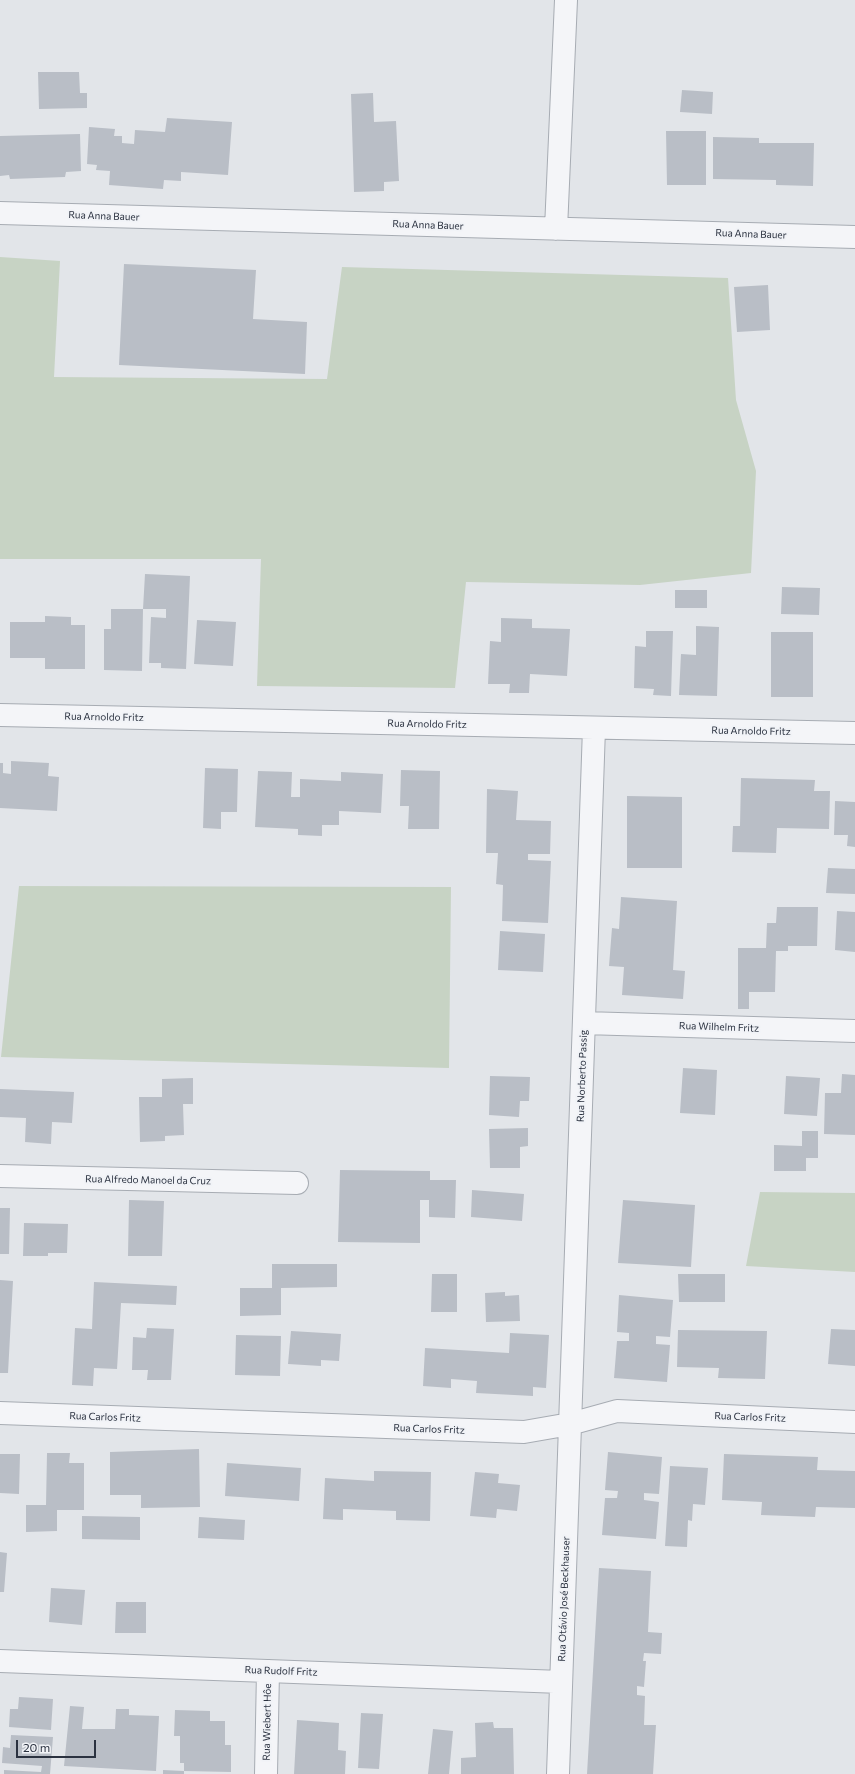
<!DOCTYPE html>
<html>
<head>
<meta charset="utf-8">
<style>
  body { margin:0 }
  #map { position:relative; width:855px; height:1774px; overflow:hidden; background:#e2e5e9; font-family:Commissioner,sans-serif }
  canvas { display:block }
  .scale { position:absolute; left:16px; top:1740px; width:80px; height:18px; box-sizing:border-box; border:2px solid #2b3240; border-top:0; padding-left:5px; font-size:12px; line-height:14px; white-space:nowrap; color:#2b3240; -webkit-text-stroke:3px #f1f3f7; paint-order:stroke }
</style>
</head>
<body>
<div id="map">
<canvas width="855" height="1774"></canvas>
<div class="scale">20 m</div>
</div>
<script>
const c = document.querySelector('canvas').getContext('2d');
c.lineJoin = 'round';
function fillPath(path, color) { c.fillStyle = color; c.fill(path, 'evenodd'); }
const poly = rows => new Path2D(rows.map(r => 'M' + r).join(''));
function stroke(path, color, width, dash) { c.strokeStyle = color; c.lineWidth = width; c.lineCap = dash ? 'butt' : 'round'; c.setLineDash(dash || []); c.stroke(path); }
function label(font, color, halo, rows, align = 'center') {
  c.font = font + ' Commissioner,sans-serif'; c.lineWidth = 4; c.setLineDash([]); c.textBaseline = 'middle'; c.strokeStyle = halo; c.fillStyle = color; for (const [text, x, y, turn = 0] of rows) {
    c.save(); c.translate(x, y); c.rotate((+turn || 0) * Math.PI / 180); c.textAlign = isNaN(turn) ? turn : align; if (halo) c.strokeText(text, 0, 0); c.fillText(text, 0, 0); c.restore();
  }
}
const green = poly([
  [0,257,60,261,54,377,327,379,342,267,728,278,736,400,756,471,751,573,640,585,466,582,455,688,257,686,261,559,0,559],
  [19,886,451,887,449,1068,1,1057],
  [760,1192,855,1193,855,1272,746,1266]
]);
const building = poly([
  [38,72,79,72,80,93,87,93,87,108,39,109],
  [682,90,713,92,712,114,680,112],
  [373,93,374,122,396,121,399,181,384,182,384,191,354,192,351,94],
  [167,118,232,122,228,175,181,172,181,181,164,180,163,189,109,185,110,171,96,170,97,165,87,164,89,127,115,129,114,136,122,136,122,143,134,144,135,130,165,132],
  [666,131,706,131,706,185,667,185],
  [80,134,81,171,66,172,65,177,10,179,9,175,0,176,0,136],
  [713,137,759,138,759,143,814,143,813,186,776,185,776,180,713,179],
  [124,264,256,270,253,319,307,322,305,374,119,365],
  [768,285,770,330,737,332,734,287],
  [145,574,190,576,186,669,161,668,161,663,149,663,151,617,166,618,166,609,143,609,142,671,104,670,104,629,111,629,111,609,143,609],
  [782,587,820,588,819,615,781,614],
  [675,590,707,590,707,608,675,608],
  [45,616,71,617,71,625,85,625,85,669,45,669,45,658,10,658,10,622,45,622],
  [501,618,532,619,532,628,570,629,567,676,530,674,529,693,509,693,510,684,488,684,490,641,501,642],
  [197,620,236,622,233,666,194,664],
  [696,626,719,627,717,696,679,695,681,654,696,655],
  [646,631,673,631,671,696,653,695,654,689,634,688,635,646,646,647],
  [771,632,813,632,813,697,771,697],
  [11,761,49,763,48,776,59,777,57,811,0,808,0,763,3,763,3,773,11,774],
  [205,768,238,769,237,812,221,812,221,829,203,828],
  [401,770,440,771,439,829,408,829,409,806,400,806],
  [258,771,292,772,291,797,300,797,300,779,341,781,341,772,383,774,381,813,339,811,339,825,322,825,322,836,298,835,298,829,255,827],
  [741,778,815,780,814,791,830,791,829,829,777,828,776,853,732,852,733,826,740,826],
  [487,789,518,791,516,820,551,821,550,854,528,854,528,860,551,861,548,923,502,921,503,885,496,884,498,853,486,853],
  [627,796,682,797,682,868,627,868],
  [835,801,855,802,855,847,847,846,848,835,834,835],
  [828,868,855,869,855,894,826,893],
  [621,897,677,901,673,970,685,971,683,999,622,995,624,967,609,966,612,928,619,929],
  [777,907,818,907,817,946,788,946,788,951,776,951,775,992,749,992,749,1009,738,1009,738,948,766,948,767,923,776,923],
  [837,911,855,912,855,952,835,950],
  [500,931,545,934,543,972,498,970],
  [683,1068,717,1070,715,1115,680,1113],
  [842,1074,855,1075,855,1135,824,1134,825,1093,841,1093],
  [490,1076,530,1077,529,1101,520,1101,519,1117,489,1115],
  [786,1076,820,1078,817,1116,784,1114],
  [193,1078,193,1104,183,1104,184,1135,165,1136,165,1141,140,1142,139,1097,162,1097,162,1079],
  [0,1089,74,1092,72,1123,52,1122,51,1144,25,1142,26,1118,0,1117],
  [528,1128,528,1146,520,1147,520,1168,490,1168,489,1129],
  [802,1131,818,1131,818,1158,806,1158,806,1171,774,1171,774,1145,802,1146],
  [340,1170,430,1171,430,1180,456,1180,455,1218,429,1217,429,1200,420,1200,420,1243,338,1242],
  [472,1190,524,1194,522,1221,471,1217],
  [129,1200,164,1201,162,1256,128,1256],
  [623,1200,695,1205,691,1267,618,1263],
  [0,1208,10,1208,9,1254,0,1254],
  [24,1223,68,1224,67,1253,48,1253,48,1256,23,1256],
  [272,1264,337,1264,337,1287,281,1288,281,1315,240,1316,240,1288,272,1288],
  [432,1274,457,1274,457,1312,431,1312],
  [678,1274,725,1274,725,1302,679,1302],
  [0,1280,13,1281,8,1373,0,1373],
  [94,1282,177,1286,176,1305,121,1303,117,1369,94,1368,93,1386,72,1385,75,1328,92,1329],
  [505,1292,505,1296,519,1295,520,1321,486,1322,485,1293],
  [619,1295,673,1300,670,1337,656,1336,656,1344,670,1345,667,1382,614,1378,617,1341,629,1341,629,1333,617,1332],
  [147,1328,174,1329,171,1380,147,1380,148,1370,132,1370,133,1337,146,1338],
  [831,1329,855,1330,855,1366,828,1364],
  [678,1330,767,1331,765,1379,718,1378,719,1368,677,1367],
  [291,1331,341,1334,339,1361,321,1360,321,1366,288,1364],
  [510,1333,549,1335,546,1388,533,1387,533,1396,476,1393,477,1381,451,1379,451,1388,423,1386,425,1348,509,1353],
  [236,1335,281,1336,280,1376,235,1375],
  [199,1449,200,1507,141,1508,141,1495,110,1495,110,1452],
  [608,1452,662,1457,659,1494,644,1493,644,1500,659,1502,656,1539,602,1535,605,1498,617,1498,618,1491,605,1490],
  [47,1453,70,1453,69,1463,84,1463,84,1510,57,1510,57,1531,26,1532,26,1505,46,1505],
  [0,1454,20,1454,19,1494,0,1493],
  [724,1454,818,1457,817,1470,855,1471,855,1508,816,1507,815,1517,761,1515,762,1502,722,1500],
  [227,1463,301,1468,299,1501,225,1496],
  [670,1466,708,1468,705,1505,693,1504,692,1521,688,1520,687,1547,665,1546],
  [374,1471,431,1472,430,1521,396,1520,396,1511,343,1509,343,1520,323,1519,325,1478,374,1481],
  [475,1472,499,1474,498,1483,520,1485,517,1511,497,1509,496,1518,470,1516],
  [82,1516,140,1517,140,1540,82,1539],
  [199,1517,245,1520,244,1540,198,1538],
  [0,1552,7,1553,4,1592,0,1592],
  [599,1568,651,1571,648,1632,662,1633,661,1654,644,1653,643,1661,646,1661,644,1687,637,1686,637,1695,645,1696,644,1725,656,1725,653,1774,587,1774],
  [51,1588,85,1590,82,1625,49,1622],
  [116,1602,146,1602,146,1633,115,1633],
  [19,1697,53,1699,51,1730,9,1727,10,1709,18,1709],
  [70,1706,84,1707,82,1729,115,1729,116,1709,129,1709,129,1715,159,1716,156,1771,64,1766],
  [175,1710,210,1711,210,1721,225,1721,225,1745,231,1745,231,1772,184,1771,184,1774,163,1774,163,1770,184,1771,184,1763,180,1763,180,1736,174,1736],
  [361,1713,383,1714,379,1769,358,1768],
  [297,1720,339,1723,338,1750,346,1751,345,1774,294,1774],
  [493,1722,494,1728,513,1728,514,1774,461,1774,461,1758,476,1757,475,1723],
  [433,1729,453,1731,449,1774,428,1774],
  [11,1735,53,1737,50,1774,4,1774,4,1770,41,1772,42,1766,2,1763,3,1747,10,1748]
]);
const minor = poly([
  [0,213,855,237],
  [556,229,566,0],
  [0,715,855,733],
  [584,1023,855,1031],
  [0,1176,297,1183],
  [0,1413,524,1432,570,1424,617,1411,855,1422],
  [0,1661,561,1682],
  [266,1774,268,1671],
  [558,1774,594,728]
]);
const streetNames = [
  ["Rua Anna Bauer",104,216,2],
  ["Rua Anna Bauer",428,225,2],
  ["Rua Anna Bauer",751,234,2],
  ["Rua Arnoldo Fritz",104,717,1],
  ["Rua Arnoldo Fritz",427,724,1],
  ["Rua Arnoldo Fritz",751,731,1],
  ["Rua Wilhelm Fritz",719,1027,2],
  ["Rua Norberto Passig",582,1076,-88],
  ["Rua Alfredo Manoel da Cruz",148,1180,1],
  ["Rua Carlos Fritz",105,1417,2],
  ["Rua Carlos Fritz",750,1417,2],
  ["Rua Carlos Fritz",429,1429,2],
  ["Rua Otávio José Beckhauser",564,1599,-88],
  ["Rua Rudolf Fritz",281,1671,2],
  ["Rua Wiebert Hôe",267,1722,-89]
];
fillPath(green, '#c7d3c4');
fillPath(building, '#b9bec6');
stroke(minor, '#a7acb3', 24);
stroke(minor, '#f4f5f8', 22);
label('10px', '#2b3240', '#f1f3f7', streetNames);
</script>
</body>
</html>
